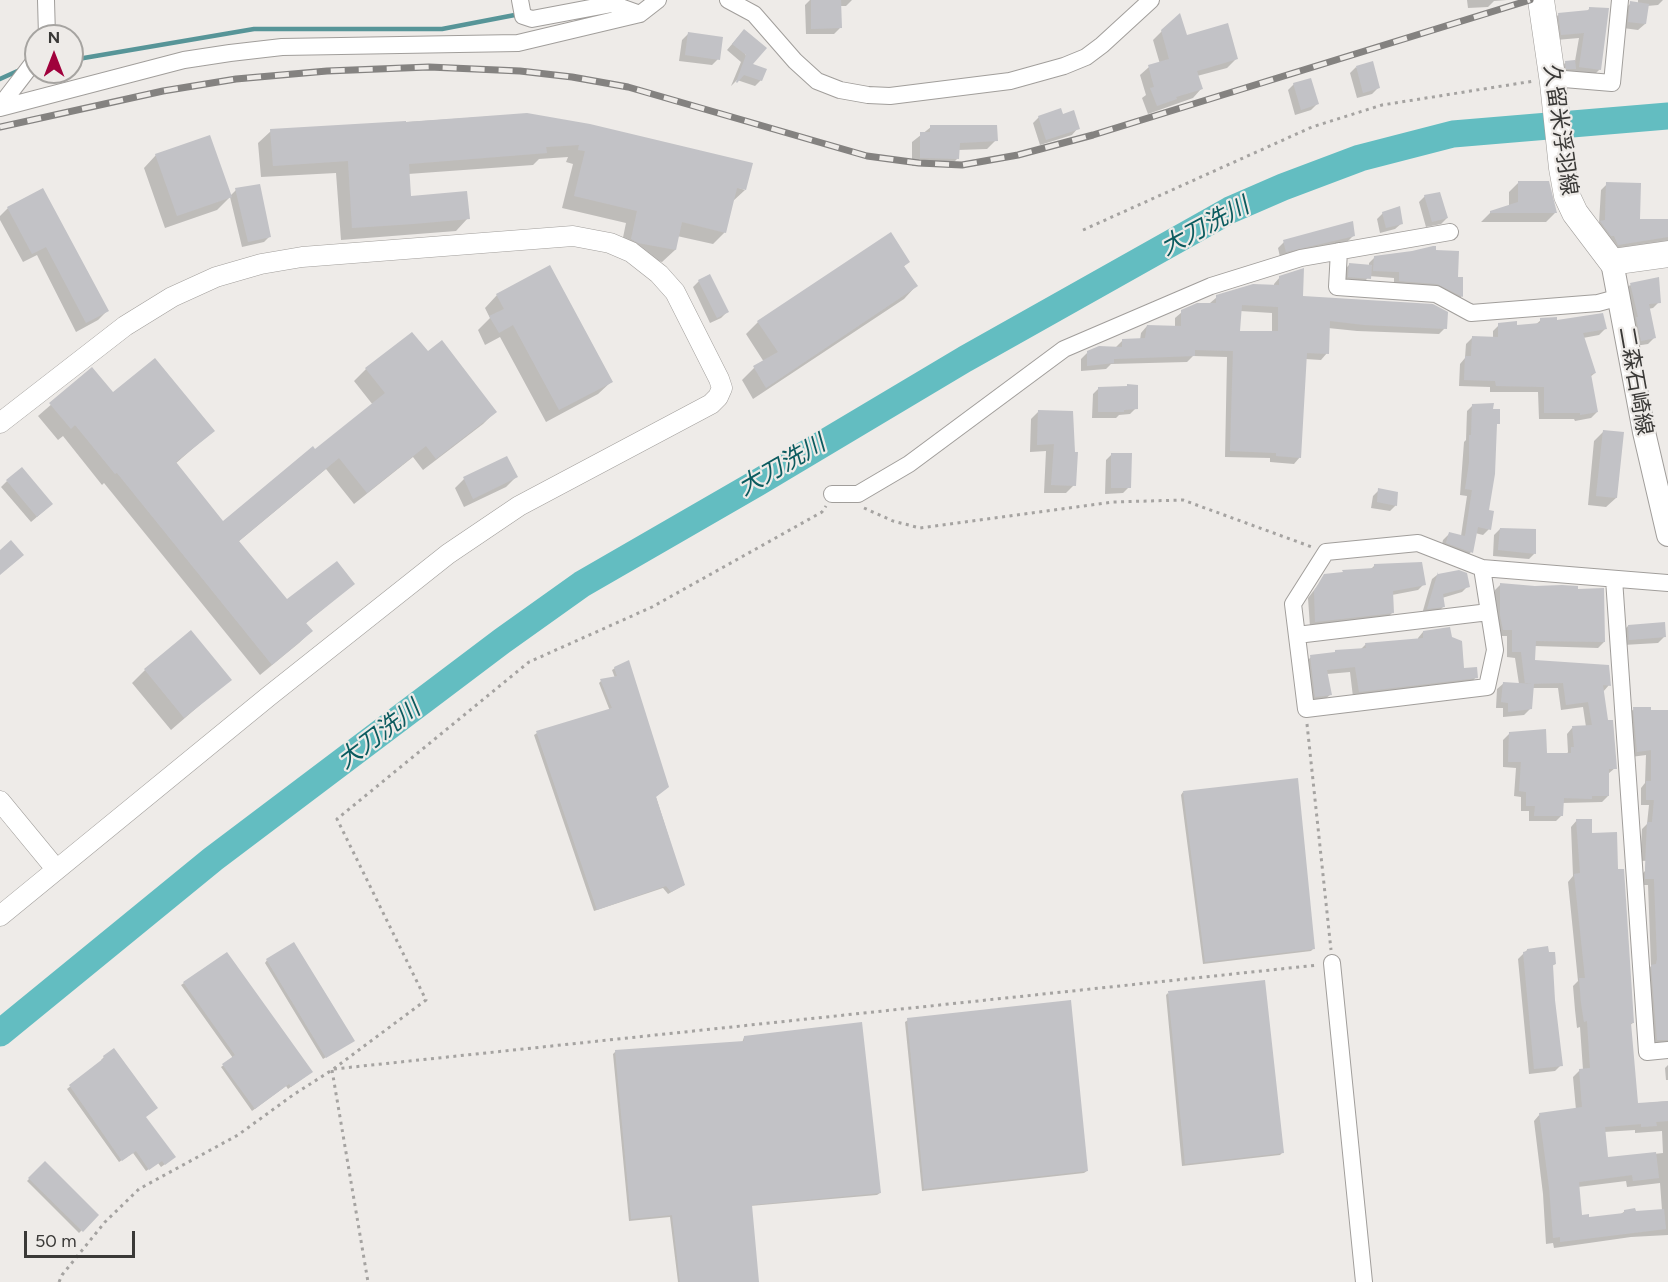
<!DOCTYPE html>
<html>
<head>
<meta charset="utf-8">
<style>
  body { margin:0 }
  #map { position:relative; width:1668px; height:1282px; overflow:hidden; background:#eeebe8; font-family:Figtree,sans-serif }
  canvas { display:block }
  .north { position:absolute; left:24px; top:24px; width:60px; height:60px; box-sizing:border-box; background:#eeebe8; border:2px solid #a6a4a1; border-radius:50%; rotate:0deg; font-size:16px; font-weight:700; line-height:24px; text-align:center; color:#3a3937 }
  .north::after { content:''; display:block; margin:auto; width:21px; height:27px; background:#a0013c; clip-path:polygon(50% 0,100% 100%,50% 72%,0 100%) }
  .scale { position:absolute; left:24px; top:1231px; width:111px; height:27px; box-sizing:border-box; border:3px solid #3a3937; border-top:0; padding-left:8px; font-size:18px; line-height:21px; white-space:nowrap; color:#3a3937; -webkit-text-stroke:4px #eeebe8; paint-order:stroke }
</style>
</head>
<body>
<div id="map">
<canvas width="1668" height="1282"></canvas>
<div class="north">N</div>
<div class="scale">50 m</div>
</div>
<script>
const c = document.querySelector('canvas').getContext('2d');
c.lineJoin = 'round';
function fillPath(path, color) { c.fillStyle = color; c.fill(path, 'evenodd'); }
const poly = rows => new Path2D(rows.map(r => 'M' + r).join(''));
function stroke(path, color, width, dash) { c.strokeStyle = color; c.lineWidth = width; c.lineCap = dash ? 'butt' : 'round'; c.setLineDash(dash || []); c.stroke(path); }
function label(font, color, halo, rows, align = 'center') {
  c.font = font + ' Figtree,"Noto Sans JP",sans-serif'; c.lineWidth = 4.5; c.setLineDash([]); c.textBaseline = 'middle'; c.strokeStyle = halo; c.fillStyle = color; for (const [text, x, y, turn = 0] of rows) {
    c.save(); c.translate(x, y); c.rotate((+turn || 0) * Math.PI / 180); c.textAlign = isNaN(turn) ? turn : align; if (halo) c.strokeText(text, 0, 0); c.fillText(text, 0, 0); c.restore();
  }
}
const shadow = poly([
  [810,0,852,0,846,6,840,6,840,28,834,34,806,34,805,5],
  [1467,0,1507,0,1494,1,1488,7,1468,8],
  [1638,0,1663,0,1658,5,1647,6,1645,24,1638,30,1623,28,1625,9,1631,3,1638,4],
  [1590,8,1600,69,1594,75,1569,75,1560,68,1566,62,1575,61,1579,38,1556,40,1553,20,1559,14,1586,12],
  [1162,31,1186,37,1236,59,1227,68,1197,76,1201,89,1193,98,1148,114,1142,98,1146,95,1140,75,1149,67,1160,64,1153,40],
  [688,34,718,59,712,65,679,61,682,40],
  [738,37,750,65,761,80,755,86,737,80,731,86,741,62,727,50],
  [1356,67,1378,88,1372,94,1357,98,1350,73],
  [1294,84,1317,104,1311,110,1295,115,1288,90],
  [527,114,745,190,732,202,725,232,713,244,677,236,675,250,662,262,620,252,626,223,562,208,573,164,566,162,568,157,539,159,533,165,408,174,409,198,468,218,456,231,341,240,336,173,261,177,258,143,271,131],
  [1062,115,1078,128,1072,135,1040,145,1033,123,1039,117],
  [931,127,996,140,987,149,958,150,958,158,949,167,912,166,912,142],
  [156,155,230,196,236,190,270,236,264,242,242,247,230,197,217,210,165,228,144,168],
  [1519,182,1555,213,1546,222,1481,222,1491,212,1509,206,1509,192],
  [1607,184,1638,220,1668,219,1668,243,1612,251,1594,228,1599,223,1601,190],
  [42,190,107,311,98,320,76,332,37,255,23,262,0,220,0,216,8,208],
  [1425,196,1447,218,1441,224,1426,227,1419,202],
  [1383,213,1402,223,1395,229,1380,233,1377,219],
  [1354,235,1348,241,1280,257,1278,248,1284,242],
  [1434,251,1457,278,1462,296,1456,302,1394,286,1394,278,1369,276,1363,284,1343,283,1343,271,1349,265,1369,266,1369,263,1375,257],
  [909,262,903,267,916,286,904,299,753,399,742,380,754,368,764,362,746,334,758,322],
  [1280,277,1302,298,1445,328,1439,334,1357,331,1328,328,1327,353,1321,360,1305,359,1300,457,1294,464,1270,462,1270,458,1225,457,1227,357,1193,356,1187,362,1111,364,1106,369,1081,371,1081,359,1088,352,1116,347,1123,340,1140,340,1141,333,1147,326,1175,327,1175,318,1182,312,1210,303,1217,297,1274,286,1274,284],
  [1240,311,1272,313,1272,333,1239,332],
  [699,281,727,312,721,318,710,323,693,287],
  [1630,285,1659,302,1653,308,1648,309,1654,338,1648,344,1635,346,1624,291],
  [497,295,611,382,598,394,546,422,500,337,485,345,478,330,490,318,485,308],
  [1541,320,1605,329,1599,335,1583,338,1595,373,1590,377,1597,412,1591,418,1575,421,1574,419,1539,419,1538,392,1490,392,1490,387,1459,386,1460,364,1465,358,1466,344,1472,338,1493,339,1493,331,1499,325,1516,327,1535,325],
  [427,353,495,412,483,424,423,470,413,457,354,504,326,469,238,542,287,602,353,584,305,624,311,631,299,643,260,675,104,483,102,485,63,436,58,440,38,416,92,369,113,394,213,431,175,464,223,523,373,405,354,381,366,369],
  [1099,388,1136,408,1130,414,1119,415,1116,418,1092,418,1093,394],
  [1473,405,1492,410,1498,423,1495,426,1488,511,1489,529,1483,535,1475,533,1471,552,1465,558,1441,549,1443,540,1449,534,1461,536,1467,496,1460,495,1464,442,1466,440,1467,411],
  [1039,411,1074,485,1066,493,1044,493,1046,451,1030,452,1031,419],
  [1604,431,1616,498,1606,507,1588,505,1594,441],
  [1112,454,1129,487,1123,493,1105,494,1106,460],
  [516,477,506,487,464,507,455,488,464,479],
  [7,481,45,510,31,522,1,487],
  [1379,490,1396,505,1390,511,1371,508,1373,496],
  [1500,529,1535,553,1529,559,1493,556,1494,535],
  [1374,566,1424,584,1418,590,1392,595,1393,612,1387,618,1310,627,1308,598,1325,576,1370,570],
  [1459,572,1468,586,1462,592,1442,598,1444,606,1438,612,1422,614,1432,579,1437,575],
  [1501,584,1604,642,1598,648,1535,646,1534,661,1609,685,1603,692,1615,768,1608,774,1608,796,1602,802,1562,803,1562,815,1556,821,1529,821,1529,811,1521,811,1521,797,1514,796,1516,768,1503,767,1503,740,1509,734,1545,754,1566,755,1568,752,1567,734,1572,728,1586,727,1583,707,1561,710,1558,688,1532,688,1530,709,1524,715,1503,717,1503,708,1496,708,1497,689,1504,683,1519,684,1515,658,1507,657,1507,636,1497,636,1495,622,1495,590],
  [1628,626,1664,637,1658,643,1623,645,1622,632],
  [1423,632,1462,670,1476,677,1471,683,1353,697,1350,672,1327,674,1330,695,1324,700,1310,702,1305,663,1311,657,1360,650,1366,644,1418,640,1418,638],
  [615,668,684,885,668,894,663,888,594,911,534,735,537,733,610,711,599,683,601,681,615,678,612,670],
  [145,670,229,680,171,730,132,683],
  [1634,709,1668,712,1668,860,1640,861,1642,829,1647,824,1649,805,1641,805,1641,788,1645,783,1646,755,1631,757,1628,714],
  [1183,792,1313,949,1311,951,1203,964,1181,795],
  [1577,820,1616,856,1633,1023,1630,1025,1636,1104,1668,1101,1668,1235,1631,1237,1554,1248,1553,1243,1546,1244,1543,1194,1534,1121,1540,1114,1576,1110,1573,1077,1580,1070,1583,1070,1580,1027,1577,1028,1575,1010,1573,986,1578,981,1568,882,1573,876,1571,827],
  [1635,1130,1635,1133,1662,1131,1663,1153,1607,1159,1604,1132],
  [1626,1181,1627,1187,1660,1183,1662,1210,1634,1213,1625,1211,1621,1214,1588,1219,1581,1217,1578,1187],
  [1645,871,1668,877,1668,1049,1651,1046,1646,973,1651,966,1648,885,1639,885,1639,877],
  [1527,950,1555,964,1551,967,1561,1065,1555,1071,1529,1074,1518,959],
  [267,960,350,1043,323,1059,265,963],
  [184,983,309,1074,288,1089,286,1086,252,1111,221,1067,233,1058,181,985],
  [1168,993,1282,1153,1280,1155,1182,1166,1166,995],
  [908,1020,1087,1171,1084,1173,922,1191,905,1022],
  [744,1037,880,1193,877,1195,750,1206,758,1282,678,1282,670,1217,629,1221,613,1054,616,1051,742,1043],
  [104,1057,171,1160,161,1167,158,1163,146,1171,133,1153,119,1162,67,1089,102,1061,101,1060],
  [1668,1065,1668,1080,1666,1080,1665,1068],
  [45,1163,97,1215,79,1233,27,1181]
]);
const stream = poly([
  [72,60,254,29,442,29,520,14],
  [0,79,22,69]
]);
const river = poly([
  [0,1033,213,859,502,641,582,584,757,483,965,359,1230,210,1283,187,1360,158,1453,134,1668,116]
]);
const building = poly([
  [811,0,841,0,842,28,811,29],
  [1630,1,1649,4,1646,24,1628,22],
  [1589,7,1609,8,1601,70,1579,67,1584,33,1561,35,1558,13,1589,10],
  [1180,13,1187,35,1228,23,1238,59,1197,71,1203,89,1176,97,1177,99,1157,106,1150,88,1154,87,1148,65,1169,59,1161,30],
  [744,29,767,48,753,64,767,69,762,81,744,75,737,83,736,82,746,55,732,44],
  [688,32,723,37,720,60,685,55],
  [1575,60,1576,69,1566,69,1565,61],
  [1373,61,1380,88,1363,93,1356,66],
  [1311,78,1319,104,1301,110,1293,83],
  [1061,108,1063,114,1074,110,1080,129,1046,140,1038,116],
  [527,113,590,124,753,163,746,190,737,188,726,233,682,222,676,250,638,243,631,239,637,211,574,196,585,151,578,150,579,145,546,147,547,153,409,164,411,196,467,191,470,219,413,224,352,228,348,161,273,166,270,129,406,121,406,122],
  [930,125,997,125,998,141,960,143,959,159,920,158,920,132,930,132],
  [210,135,232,197,177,216,155,154],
  [1518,181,1549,181,1557,213,1490,213,1490,211,1518,202],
  [1606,182,1641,183,1640,219,1668,219,1668,237,1618,245,1614,236,1611,236,1600,221,1605,220],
  [260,184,271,237,248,242,235,188],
  [43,188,109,311,86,323,46,247,32,254,7,207],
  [1440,192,1448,218,1432,222,1424,195],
  [1400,206,1403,224,1386,228,1382,212],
  [1353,221,1355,236,1286,252,1283,240],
  [891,232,910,262,904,266,918,286,766,388,753,366,778,352,757,321],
  [1433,246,1436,246,1436,250,1459,251,1458,277,1463,277,1463,297,1437,284,1399,281,1399,272,1373,271,1374,256,1412,251],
  [1349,263,1372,265,1371,279,1348,277],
  [550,265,613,382,559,410,513,325,499,333,489,316,504,309,496,294],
  [1304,268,1303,296,1433,304,1448,312,1447,329,1364,325,1330,321,1329,354,1307,353,1301,458,1276,456,1276,453,1230,451,1233,351,1195,350,1195,356,1114,359,1114,363,1087,366,1087,351,1099,346,1122,347,1122,339,1145,338,1147,325,1181,326,1181,310,1197,303,1216,303,1216,295,1253,284,1279,285,1279,276],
  [1242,305,1278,307,1278,331,1240,331],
  [710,274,729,312,717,318,698,280],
  [1659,277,1661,303,1649,304,1656,338,1641,341,1636,317,1638,317,1630,283],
  [1603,313,1607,329,1583,333,1596,373,1591,374,1598,412,1580,415,1580,413,1544,413,1544,387,1496,386,1495,381,1464,380,1465,356,1471,356,1472,336,1498,337,1498,323,1517,321,1517,325,1540,323,1540,318,1557,317,1557,320],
  [412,332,428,351,442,340,497,412,436,459,426,446,367,493,339,458,239,541,287,599,337,561,355,584,306,623,313,631,272,665,117,473,115,474,75,425,71,429,49,403,92,367,113,392,155,358,215,431,176,462,223,521,313,446,315,449,385,393,365,368],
  [1127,384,1138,385,1138,409,1124,410,1124,412,1098,412,1098,387,1127,386],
  [1494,403,1493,409,1500,409,1500,424,1497,424,1495,474,1489,510,1494,511,1491,530,1478,527,1473,553,1446,543,1449,532,1465,536,1472,490,1465,489,1469,463,1469,435,1471,435,1472,404],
  [1038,410,1073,411,1075,452,1078,452,1076,486,1051,485,1054,444,1037,445],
  [1603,430,1624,432,1617,498,1596,496],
  [1111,453,1132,453,1131,488,1111,488],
  [507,456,518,477,473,499,463,477],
  [22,467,53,504,37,517,6,480],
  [1378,488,1398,492,1397,506,1377,502],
  [1500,528,1536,529,1536,554,1498,550],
  [11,540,24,555,0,575,0,550],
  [1422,562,1426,585,1393,591,1394,613,1315,622,1314,591,1324,574,1343,572,1342,570,1374,568,1374,564],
  [1459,570,1467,573,1470,587,1443,594,1445,607,1427,609,1438,572,1438,574],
  [1500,583,1535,586,1562,585,1578,586,1578,589,1604,588,1605,642,1536,641,1535,660,1609,665,1611,686,1603,685,1608,720,1613,720,1617,769,1609,769,1609,796,1592,796,1592,799,1564,798,1563,816,1534,816,1535,806,1526,806,1526,792,1519,791,1521,762,1508,762,1509,732,1546,729,1547,753,1571,753,1571,747,1574,747,1572,726,1592,725,1588,702,1566,705,1563,683,1525,684,1521,652,1512,652,1512,630,1503,630,1500,615],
  [1665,622,1666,637,1629,640,1628,625],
  [1450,627,1452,637,1462,641,1464,668,1477,667,1478,678,1359,692,1355,667,1327,670,1332,695,1315,697,1310,655,1335,652,1335,650,1366,648,1365,643,1423,638,1423,631],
  [191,630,232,680,184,718,144,669],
  [629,660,669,787,656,797,685,885,671,892,666,886,597,910,536,731,612,708,600,679,617,676,614,667],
  [1503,682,1534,684,1532,709,1508,712,1508,703,1501,702],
  [1633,707,1651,707,1651,710,1668,710,1668,1040,1657,1040,1651,965,1656,964,1657,959,1654,879,1645,879,1645,867,1647,822,1652,822,1654,800,1646,800,1646,781,1651,781,1651,750,1637,752],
  [1298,778,1315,949,1205,962,1183,791],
  [1576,819,1592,819,1592,833,1617,832,1618,869,1624,869,1634,1023,1631,1023,1638,1103,1668,1101,1668,1121,1656,1122,1657,1126,1641,1127,1641,1124,1605,1127,1608,1157,1656,1152,1659,1178,1633,1181,1632,1175,1579,1182,1582,1215,1589,1214,1589,1217,1624,1213,1624,1210,1635,1208,1636,1211,1664,1209,1666,1229,1560,1242,1560,1237,1553,1238,1549,1187,1539,1113,1582,1107,1579,1069,1590,1068,1587,1021,1584,1022,1581,1003,1579,978,1585,978,1574,874,1580,873],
  [294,942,355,1041,326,1058,266,959],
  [1548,946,1549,952,1555,952,1556,964,1553,965,1555,1000,1563,1066,1534,1069,1523,952,1527,951,1527,949],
  [227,952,313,1072,291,1087,289,1084,255,1109,222,1064,235,1055,183,982],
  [1265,980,1284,1153,1185,1164,1168,991],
  [1071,1000,1088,1171,924,1189,907,1018],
  [862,1022,881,1193,752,1205,759,1282,680,1282,672,1215,631,1219,615,1050,744,1041,744,1036],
  [114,1048,158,1108,146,1117,176,1157,165,1165,162,1161,149,1170,136,1151,122,1161,69,1085,104,1058,103,1056],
  [45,1161,99,1215,83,1232,28,1178]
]);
const path = poly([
  [1083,230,1312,127,1382,105,1534,81],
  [864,508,893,521,920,528,1113,502,1183,500,1312,547],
  [1307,724,1331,950],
  [334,1069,1318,965],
  [332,1070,368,1282],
  [59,1282,62,1275,105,1222,139,1189,238,1135,293,1095,332,1070,426,1000,337,819,529,662,652,607,822,512,826,506]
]);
const minor = poly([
  [46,0,47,36],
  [520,0,523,16,532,19,612,4,640,14],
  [728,0,754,14,795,61,817,81,840,90,868,95,890,96,1010,81,1064,66,1086,57,1102,45,1151,0],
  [1552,78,1612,83,1620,0],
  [0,106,36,59],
  [0,108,184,60,230,53,282,47,518,43,640,14,658,0],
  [1339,251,1337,287,1436,294,1471,313,1598,303,1620,297],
  [832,494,858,494,909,464,1064,349,1211,286,1301,258,1450,232],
  [1482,568,1495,650,1487,687,1306,709,1293,604,1326,552,1418,543,1482,568,1668,583],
  [1614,579,1647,1052,1668,1050],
  [1297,635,1489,612],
  [1332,963,1364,1282]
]);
const tertiary = poly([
  [0,423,125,326,172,297,216,277,261,264,302,257,573,236,610,243,631,252,659,274,675,292,719,379,722,388,718,397,711,404,519,506,448,554,269,696,0,916],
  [0,801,56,869]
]);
const secondary = poly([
  [1612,262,1644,432,1668,535]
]);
const primary = poly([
  [1541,0,1553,83,1562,168,1567,196,1575,213,1612,262,1668,254]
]);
const rail = poly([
  [0,127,163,91,236,79,327,71,429,67,520,71,572,77,628,87,867,156,919,163,962,165,1018,155,1093,135,1530,0]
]);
const streetNames = [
  ["久留米浮羽線",1560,130,82],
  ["二森石崎線",1635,381,80]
];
const waterNames = [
  ["大刀洗川",1205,227,-28],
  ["大刀洗川",782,466,-30],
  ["大刀洗川",379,735,-37]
];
fillPath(shadow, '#0003');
stroke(stream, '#579598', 4.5);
stroke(river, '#63bdc1', 27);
fillPath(building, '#c2c2c6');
stroke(minor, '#a19e9b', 18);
stroke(tertiary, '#a19e9b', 21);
stroke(secondary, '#a19e9b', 24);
stroke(primary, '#a19e9b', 27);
stroke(path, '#a5a3a1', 3, [3, 4.5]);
stroke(minor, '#fff', 16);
stroke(tertiary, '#fff', 20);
stroke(secondary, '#fff', 22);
stroke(primary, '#fff', 26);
stroke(rail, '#848280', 7);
stroke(rail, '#eeebe8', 4.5, [14]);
label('22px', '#3a3937', '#eeebe8', streetNames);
label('italic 24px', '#0b5b5f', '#eeebe8', waterNames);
</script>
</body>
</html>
